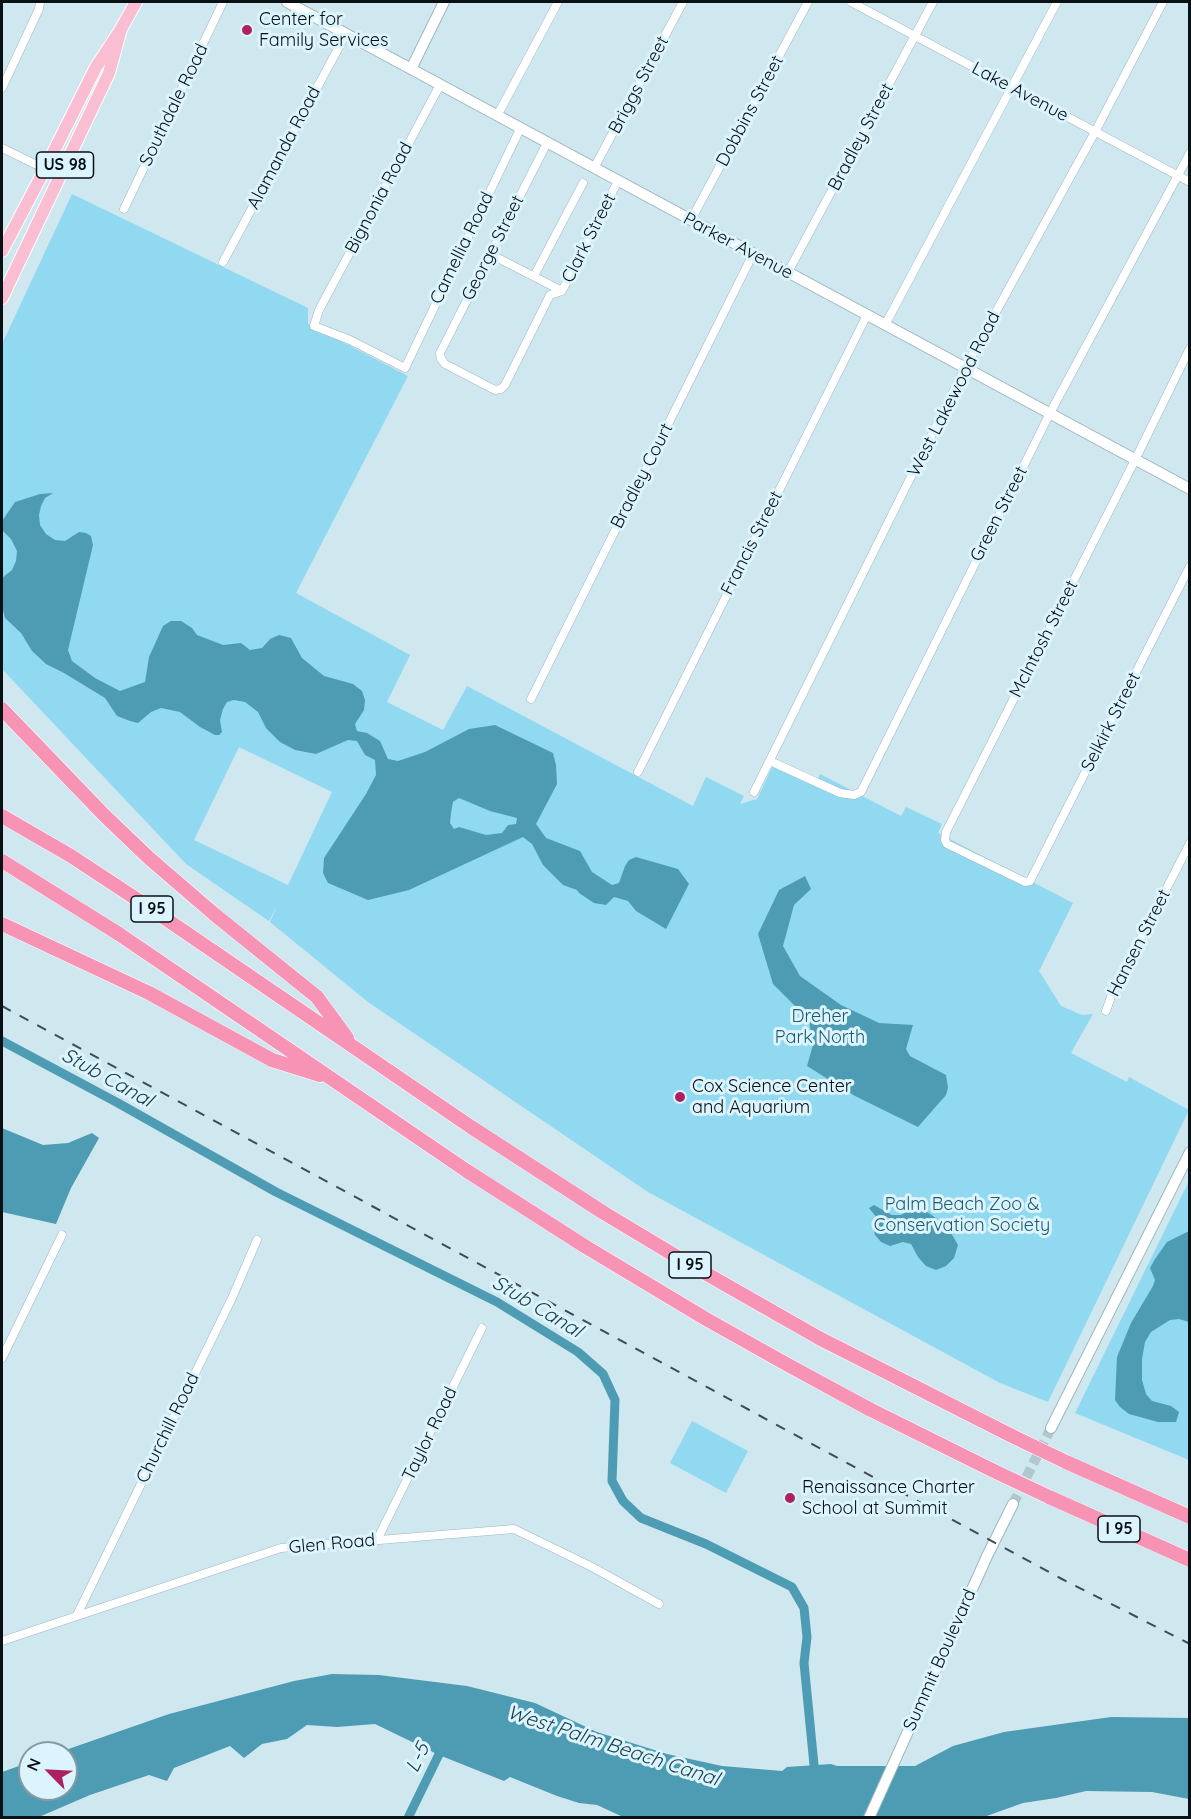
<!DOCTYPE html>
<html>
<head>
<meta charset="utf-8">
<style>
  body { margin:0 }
  #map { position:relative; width:1191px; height:1819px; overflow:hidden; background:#cfe7ef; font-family:Quicksand,sans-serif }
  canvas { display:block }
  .frame { position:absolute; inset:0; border:3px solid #091114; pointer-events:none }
  .north { position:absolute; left:18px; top:1741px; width:60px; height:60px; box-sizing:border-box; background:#dcf4fd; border:2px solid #8899a0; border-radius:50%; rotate:294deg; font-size:16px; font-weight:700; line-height:24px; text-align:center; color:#091114 }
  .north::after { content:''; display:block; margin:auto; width:21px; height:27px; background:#ad2160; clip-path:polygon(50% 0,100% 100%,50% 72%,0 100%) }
</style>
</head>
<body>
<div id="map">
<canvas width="1191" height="1819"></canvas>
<div class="frame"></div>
<div class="north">N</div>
</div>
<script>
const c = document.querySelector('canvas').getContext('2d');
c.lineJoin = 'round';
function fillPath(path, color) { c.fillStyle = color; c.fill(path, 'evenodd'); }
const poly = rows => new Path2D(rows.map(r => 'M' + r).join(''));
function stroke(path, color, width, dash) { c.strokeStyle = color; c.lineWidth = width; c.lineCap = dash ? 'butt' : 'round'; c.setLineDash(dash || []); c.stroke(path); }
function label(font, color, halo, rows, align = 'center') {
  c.font = font + ' Quicksand,sans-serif'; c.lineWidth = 6; c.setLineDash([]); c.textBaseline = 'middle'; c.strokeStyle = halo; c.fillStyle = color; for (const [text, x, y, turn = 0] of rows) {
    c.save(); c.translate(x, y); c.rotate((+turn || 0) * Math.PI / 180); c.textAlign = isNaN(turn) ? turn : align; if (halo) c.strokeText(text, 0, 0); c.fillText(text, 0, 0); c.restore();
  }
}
const green = poly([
  [72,194,308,308,308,324,408,376,296,593,410,655,387,702,443,730,467,686,693,806,706,777,744,796,740,804,757,799,776,759,818,779,820,774,901,816,906,807,942,824,938,833,1073,903,1039,971,1061,1006,1082,1015,1093,1014,1071,1053,1127,1082,1129,1077,1189,1110,1048,1402,1000,1383,648,1192,368,1002,270,922,277,906,269,921,186,864,2,669,2,344],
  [239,747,332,792,288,885,194,840],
  [1189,1181,1189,1460,1075,1413],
  [692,1421,748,1451,726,1493,670,1463]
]);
const water = poly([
  [53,493,45,498,41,506,39,515,40,525,46,534,55,540,65,541,79,532,86,533,91,536,93,545,68,650,72,661,95,678,120,691,145,682,149,657,163,626,171,621,181,621,192,628,197,635,223,645,241,643,250,650,262,648,270,639,279,635,291,638,302,658,324,676,353,684,362,691,365,700,364,710,355,724,357,731,367,733,380,741,388,759,398,761,425,752,469,729,495,725,553,753,556,765,557,784,536,824,546,838,580,851,592,872,612,885,619,883,625,866,629,860,636,857,678,869,689,884,666,929,636,911,628,901,614,897,606,905,594,903,579,893,577,890,563,885,543,865,532,844,523,837,409,890,368,900,328,883,323,873,324,858,366,794,376,775,375,760,365,755,357,741,348,740,316,754,295,750,280,742,266,728,258,712,245,702,234,700,227,702,223,709,220,720,222,732,219,735,215,735,200,727,180,712,161,708,151,712,138,723,130,721,117,716,105,698,64,673,46,664,32,651,21,633,5,618,2,606,2,578,12,570,16,561,17,551,11,539,2,530,2,521,15,502,40,494],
  [459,798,490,811,517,818,516,824,508,825,502,833,486,835,459,827,454,829,450,823,451,813,453,802],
  [805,876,811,889,794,905,783,946,800,976,841,1005,879,1023,913,1025,906,1049,910,1056,946,1075,948,1088,946,1095,918,1127,855,1096,807,1066,813,1045,809,1020,773,984,758,934,779,890],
  [2,1128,43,1145,68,1143,92,1133,99,1138,71,1188,56,1224,2,1212],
  [874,1205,892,1215,901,1215,912,1209,923,1209,947,1226,958,1245,954,1258,946,1266,936,1270,926,1266,918,1257,911,1244,903,1242,890,1246,881,1242,875,1235,873,1227,877,1218,869,1208],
  [1189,1231,1189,1322,1179,1319,1170,1320,1151,1332,1145,1342,1142,1359,1142,1380,1146,1394,1152,1401,1171,1406,1179,1412,1176,1422,1158,1422,1129,1414,1120,1407,1115,1400,1117,1357,1131,1323,1153,1286,1155,1280,1150,1268,1155,1259,1167,1242],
  [332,1674,379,1675,467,1686,535,1703,597,1732,667,1754,722,1766,782,1771,787,1767,831,1764,837,1766,915,1766,953,1746,1004,1732,1111,1717,1190,1718,1189,1799,1152,1792,1086,1791,1056,1798,1023,1803,981,1818,623,1817,597,1805,579,1803,557,1796,510,1777,504,1781,439,1755,375,1724,337,1727,307,1725,287,1739,262,1744,244,1758,230,1746,174,1768,167,1781,149,1775,90,1795,39,1817,2,1817,2,1772,30,1762,30,1789,66,1789,66,1753,57,1753,169,1714,294,1681]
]);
const canal = poly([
  [2,1041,118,1103,276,1192,497,1302,578,1352,603,1374,615,1400,612,1481,623,1501,641,1518,706,1544,792,1587,804,1608,807,1637,804,1663,814,1765],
  [408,1818,444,1744]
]);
const secondaryTunnel = poly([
  [1013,1504,1051,1428]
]);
const street = poly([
  [851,2,1190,182],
  [440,85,319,310,314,326,350,340,405,368,520,129],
  [2,88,39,9,40,2],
  [497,116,558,2],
  [547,143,440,353,441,359,445,364,495,390,501,389,505,385,550,295,562,291,618,181],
  [2,148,45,169],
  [594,168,683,2],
  [124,209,223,2],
  [691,220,808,2],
  [490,254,562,291],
  [223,262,346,34],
  [788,272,933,2],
  [534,276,583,183],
  [885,325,1057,2],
  [1190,348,1135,460,946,832,945,840,947,844,1025,882,1030,881,1190,566],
  [531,699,753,254],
  [770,761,840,793,854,795,861,792,1050,413,1190,153],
  [638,772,867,315],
  [754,792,965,368,1095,132,1163,2],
  [1106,1011,1112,994,1190,843],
  [2,1358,62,1235],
  [377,1540,482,1328],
  [77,1615,232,1298,257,1240],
  [2,1641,281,1548,514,1529,592,1567,659,1604]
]);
const secondary = poly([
  [287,2,1190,489],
  [411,69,444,2],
  [1051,1428,1190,1152],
  [869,1818,988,1554,1013,1504]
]);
const primary = poly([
  [2,251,45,169,96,67,121,29,136,2],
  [2,298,109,73,121,29]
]);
const highway = poly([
  [2,709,104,815,149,858,214,914,317,997,347,1038],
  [2,816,71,856,144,904,471,1127,604,1213,684,1261,819,1338,1012,1436],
  [2,861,119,934,467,1171,586,1247,706,1319,788,1365,871,1410,994,1471],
  [2,924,149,993,272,1060,320,1075],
  [1066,1462,1190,1517],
  [1049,1497,1190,1560]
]);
const rail = poly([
  [2,1006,1060,1578,1190,1644]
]);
const highwayBridge = poly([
  [1012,1436,1066,1462],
  [994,1471,1049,1497]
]);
const markers = [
  [247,30,6,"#ad2160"],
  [680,1097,6,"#ad2160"],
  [790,1498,6,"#ad2160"]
];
const shields = [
  [65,165,57],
  [152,909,42],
  [690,1265,42],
  [1119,1529,42]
];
const shieldNames = [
  ["US 98",65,165],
  ["I 95",152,909],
  ["I 95",690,1265],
  ["I 95",1119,1529]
];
const poiNames = [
  ["Center for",259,20],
  ["Family Services",259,41],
  ["Cox Science Center",692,1087],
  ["and Aquarium",692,1108],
  ["Renaissance Charter",802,1488],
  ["School at Summit",802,1509]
];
const streetNames = [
  ["Briggs Street",639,85,-62],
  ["Lake Avenue",1020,92,28],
  ["Southdale Road",174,105,-64],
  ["Dobbins Street",750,111,-62],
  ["Bradley Street",861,137,-62],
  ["Alamanda Road",284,148,-62],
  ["Bignonia Road",379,198,-62],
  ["Clark Street",589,238,-63],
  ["Parker Avenue",738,246,28],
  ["Camellia Road",462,248,-64],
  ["George Street",493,248,-63],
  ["West Lakewood Road",954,394,-63],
  ["Bradley Court",642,476,-63],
  ["Green Street",999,514,-63],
  ["Francis Street",752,543,-63],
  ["McIntosh Street",1044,639,-63],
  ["Selkirk Street",1111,722,-63],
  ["Hansen Street",1139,943,-63],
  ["Churchill Road",168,1428,-64],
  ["Taylor Road",430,1434,-64],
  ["Glen Road",332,1544,-5],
  ["Summit Boulevard",940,1660,-66]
];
const parkNames = [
  ["Dreher",820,1017],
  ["Park North",820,1038],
  ["Palm Beach Zoo &",962,1205],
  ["Conservation Society",962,1226]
];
const waterNames = [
  ["Stub Canal",107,1078,29],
  ["Stub Canal",537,1307,31],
  ["West Palm Beach Canal",613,1746,18],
  ["L-5",418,1758,-64]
];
fillPath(green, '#90d9f1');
fillPath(water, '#4e9cb4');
stroke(canal, '#4e9cb4', 9);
stroke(secondaryTunnel, '#b1c7ce', 10, [10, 5]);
stroke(street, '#9fb6be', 9);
stroke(secondary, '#9fb6be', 12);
stroke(primary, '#fff', 14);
stroke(highway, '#fff', 15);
stroke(street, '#fff', 8);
stroke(secondary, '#fff', 10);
stroke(primary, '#fabed2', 12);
stroke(highway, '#f793b4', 14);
stroke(rail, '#3f4c50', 2, [10, 10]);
stroke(highwayBridge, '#fff', 15, []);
stroke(highwayBridge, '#f793b4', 14);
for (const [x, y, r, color] of markers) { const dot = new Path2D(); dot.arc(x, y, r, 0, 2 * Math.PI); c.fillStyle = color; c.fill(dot); stroke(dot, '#dcf4fd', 2); }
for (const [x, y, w] of shields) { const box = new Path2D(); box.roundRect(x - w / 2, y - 13, w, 26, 4.5); c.fillStyle = '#dcf4fd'; c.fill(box); stroke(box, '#091114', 1.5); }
label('bold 16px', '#091114', null, shieldNames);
label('18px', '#091114', '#dcf4fd', poiNames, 'left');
label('18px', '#091114', '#dcf4fd', streetNames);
label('18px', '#1d5b6d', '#dcf4fd', parkNames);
label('italic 20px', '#1c404b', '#dcf4fd', waterNames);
</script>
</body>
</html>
